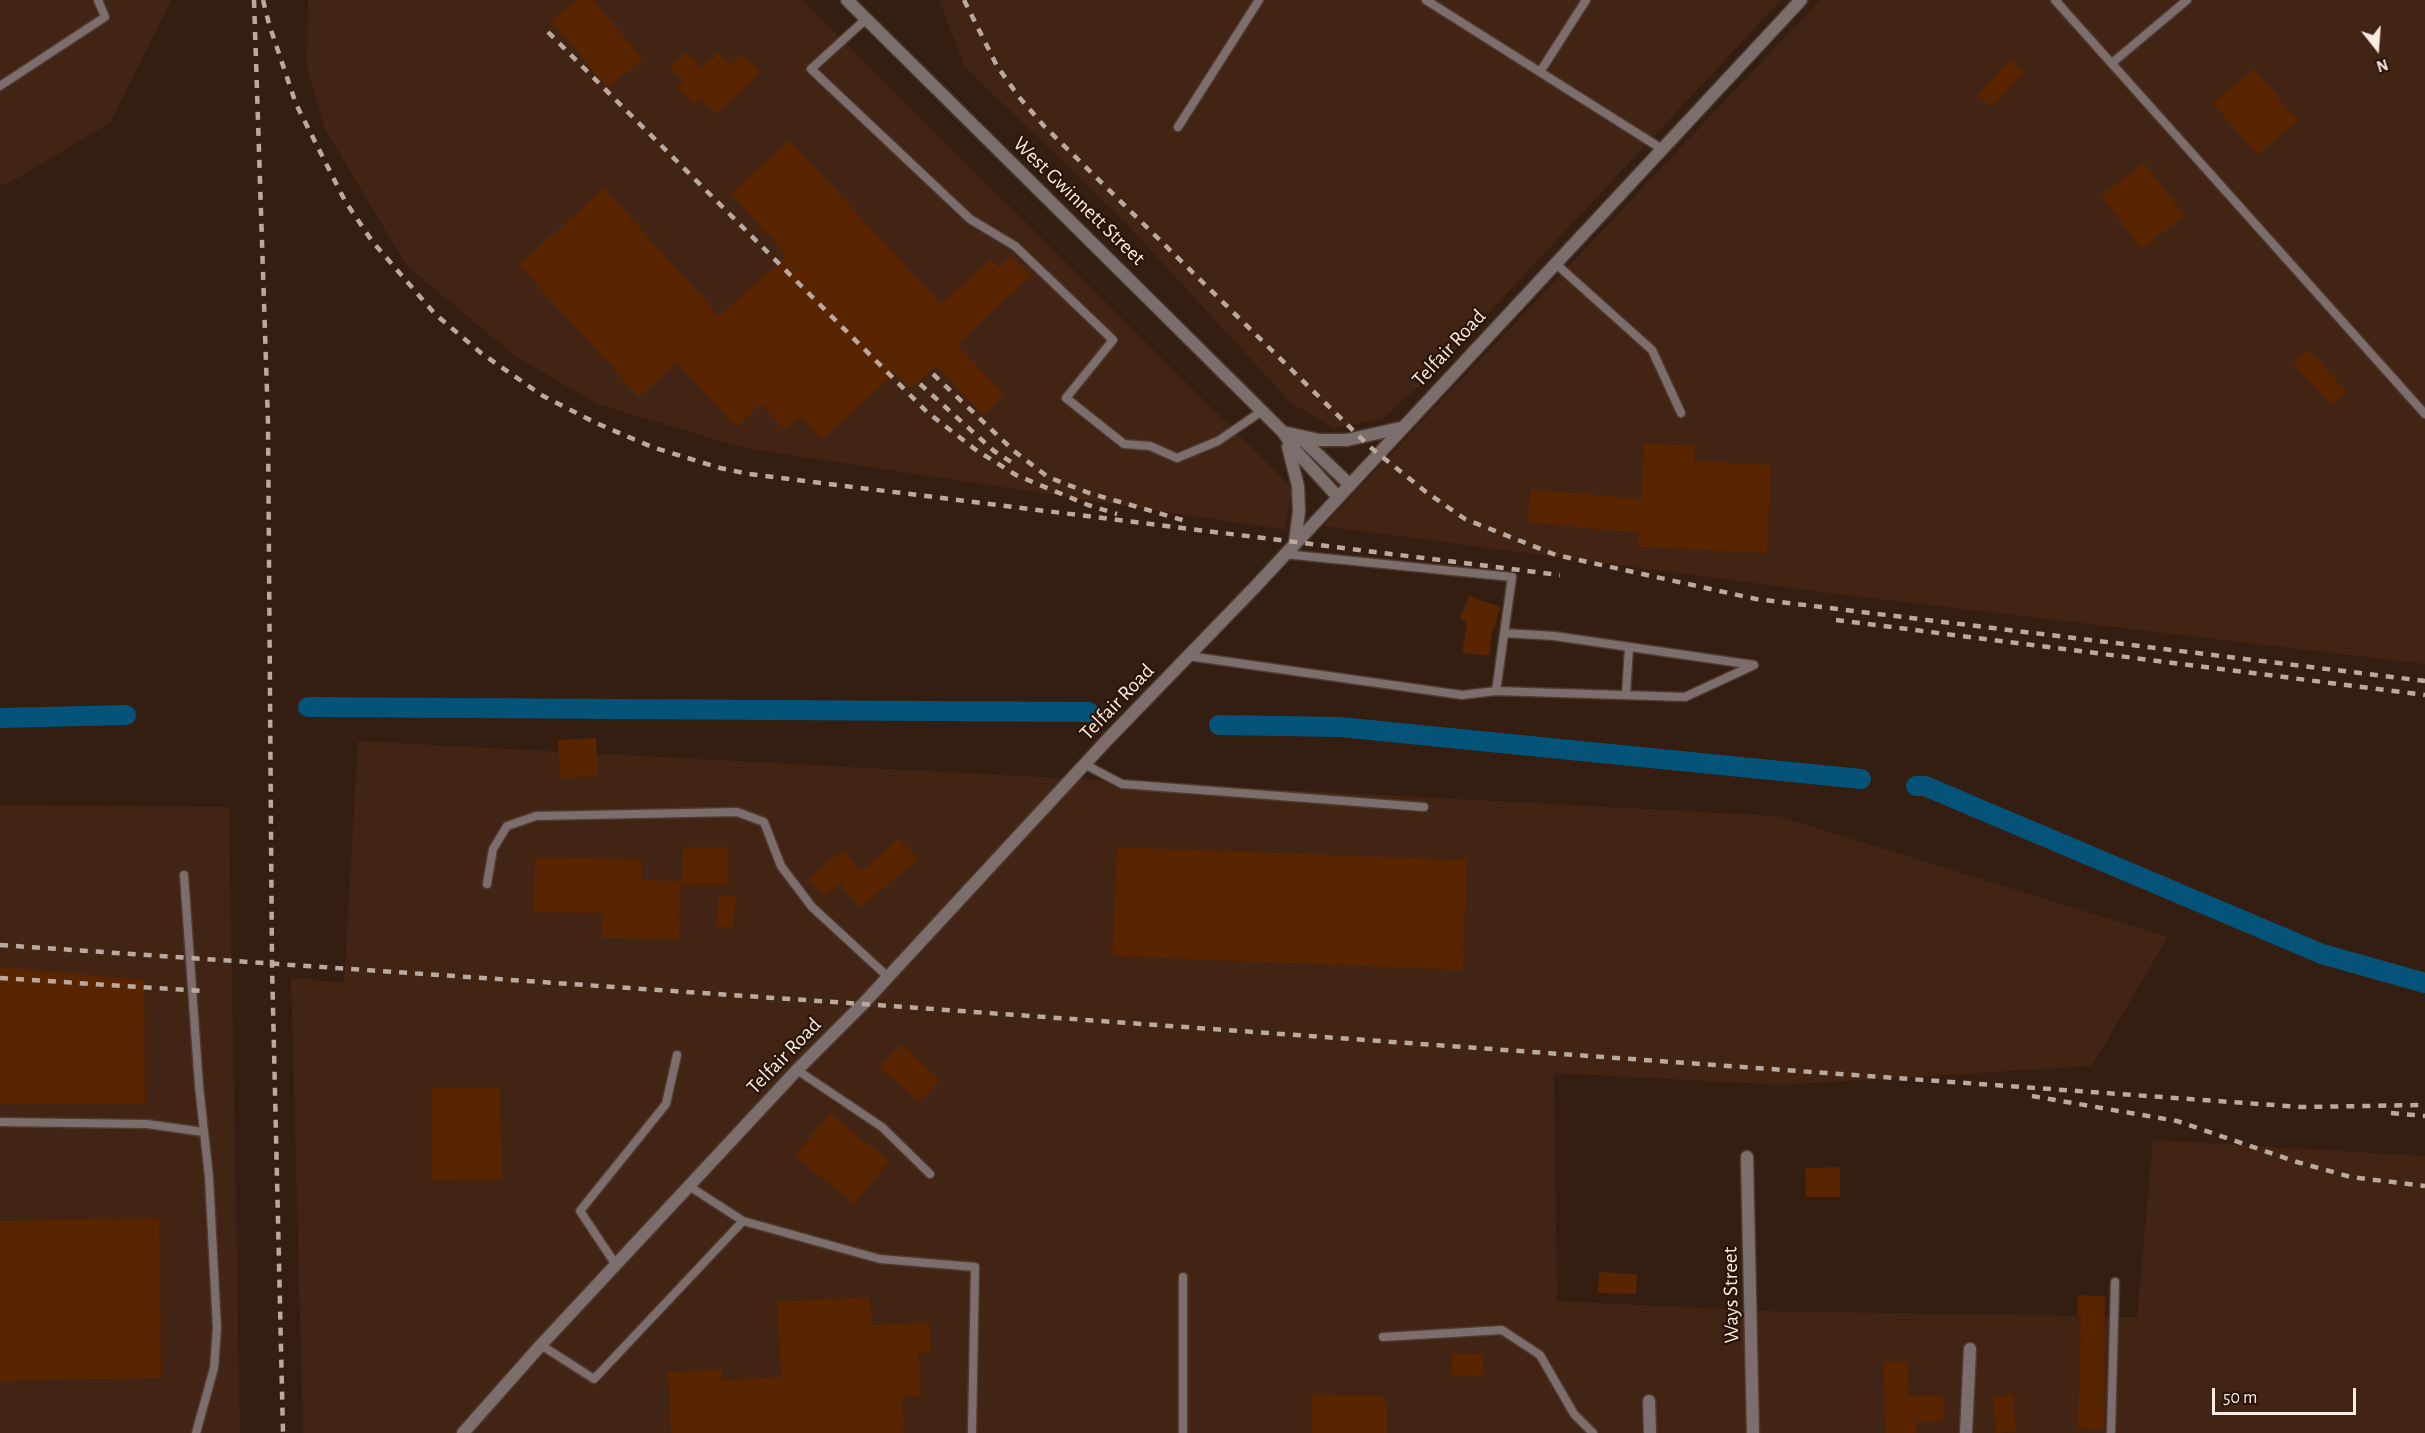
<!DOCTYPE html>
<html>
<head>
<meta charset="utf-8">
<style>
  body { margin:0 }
  #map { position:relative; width:2425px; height:1433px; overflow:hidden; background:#341d11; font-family:"Alegreya Sans",sans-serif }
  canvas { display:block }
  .north { position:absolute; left:2347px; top:18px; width:60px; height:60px; -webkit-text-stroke:4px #291408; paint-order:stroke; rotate:163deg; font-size:16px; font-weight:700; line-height:24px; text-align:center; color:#fbebe3 }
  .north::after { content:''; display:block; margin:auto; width:21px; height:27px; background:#fbebe3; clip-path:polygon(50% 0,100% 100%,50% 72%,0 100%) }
  .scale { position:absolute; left:2212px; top:1388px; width:144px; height:27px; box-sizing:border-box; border:3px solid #fbebe3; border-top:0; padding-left:8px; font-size:18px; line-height:21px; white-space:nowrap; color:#fbebe3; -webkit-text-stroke:4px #291408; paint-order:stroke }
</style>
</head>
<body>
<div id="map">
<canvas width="2425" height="1433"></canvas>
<div class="north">N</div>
<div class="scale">50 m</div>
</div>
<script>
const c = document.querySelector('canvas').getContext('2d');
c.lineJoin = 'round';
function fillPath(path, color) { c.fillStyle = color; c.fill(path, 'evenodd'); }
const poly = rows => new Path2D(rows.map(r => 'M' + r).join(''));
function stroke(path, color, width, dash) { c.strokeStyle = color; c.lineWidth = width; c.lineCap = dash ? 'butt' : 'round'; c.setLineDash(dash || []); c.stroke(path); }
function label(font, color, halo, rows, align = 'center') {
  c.font = font + ' "Alegreya Sans",sans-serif'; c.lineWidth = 4.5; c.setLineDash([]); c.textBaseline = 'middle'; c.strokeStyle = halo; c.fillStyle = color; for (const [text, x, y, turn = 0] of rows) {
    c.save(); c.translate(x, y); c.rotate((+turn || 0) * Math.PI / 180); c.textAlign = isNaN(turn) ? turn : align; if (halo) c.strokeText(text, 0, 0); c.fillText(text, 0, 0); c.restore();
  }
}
const built = poly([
  [0,0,171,0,111,122,16,179,0,186],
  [308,0,803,0,1292,488,1285,530,744,448,597,404,515,356,406,265,325,129,307,68],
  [939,0,1781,0,1426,380,1382,419,1334,428,1291,403,1126,223,965,67],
  [1820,0,2425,0,2425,664,1829,593,1323,526],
  [358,741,1778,816,2168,937,2092,1066,1783,1085,1554,1073,1557,1301,1765,1311,2137,1317,2153,1140,2425,1156,2425,1433,303,1433,291,977,344,983],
  [0,805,229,807,240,1433,0,1433]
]);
const canal = poly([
  [308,707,1089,712],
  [0,718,126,715],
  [1219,725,1340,727,1861,779],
  [1916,786,1925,786,2322,954,2425,983]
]);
const building = poly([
  [576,0,593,0,643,59,608,88,551,21],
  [686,52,702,68,718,52,731,65,742,54,760,72,717,114,702,99,695,105,677,88,684,81,670,67],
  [2010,60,2024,72,1992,107,1978,95],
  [2254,69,2298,121,2257,155,2213,103],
  [789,140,941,304,991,259,998,267,1011,255,1031,276,957,344,1004,395,983,415,936,365,910,389,895,373,822,439,801,416,785,430,761,404,736,427,677,363,639,397,519,265,604,188,719,316,787,256,731,194],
  [2144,163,2185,215,2142,249,2101,196],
  [2308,350,2347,392,2332,406,2293,364],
  [1644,443,1695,446,1694,461,1771,465,1767,553,1638,547,1639,533,1527,522,1531,489,1641,499],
  [1469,596,1501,607,1492,633,1489,656,1462,653,1467,622,1460,619],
  [596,738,598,776,560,778,558,740],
  [899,838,918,859,860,908,839,884,824,896,809,878,843,850,861,871],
  [683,847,729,847,728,885,682,885],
  [1117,847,1467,860,1463,970,1112,956],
  [535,857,641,859,641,880,681,881,679,939,602,938,603,913,534,912],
  [719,895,736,896,733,928,716,926],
  [0,967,144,980,145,1103,0,1103],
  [902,1044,940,1080,918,1102,880,1067],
  [500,1087,502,1179,432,1180,431,1088],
  [830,1113,889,1161,854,1204,795,1156],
  [1840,1167,1840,1197,1806,1197,1805,1168],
  [159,1218,161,1378,0,1381,0,1221],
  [1599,1272,1637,1274,1636,1294,1598,1293],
  [2078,1295,2105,1296,2104,1430,2078,1429,2081,1315,2077,1315],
  [870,1297,872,1325,929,1322,931,1351,919,1352,921,1396,902,1397,904,1433,671,1433,668,1372,722,1369,722,1380,781,1377,777,1302],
  [1452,1354,1483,1354,1483,1375,1451,1375],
  [1908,1361,1909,1396,1944,1395,1944,1421,1916,1422,1917,1433,1885,1433,1884,1362],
  [2013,1394,2016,1431,1996,1433,1993,1396],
  [1312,1395,1384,1396,1385,1404,1387,1404,1387,1433,1311,1433]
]);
const service = poly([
  [1426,0,1662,149],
  [2055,0,2425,414],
  [866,19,811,69,970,219,1015,246,1113,340,1066,398,1124,444,1150,446,1177,458,1218,441,1262,411],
  [2112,63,2187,0],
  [1540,72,1586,0],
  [0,86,105,17,98,0],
  [1178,127,1259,0],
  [1555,263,1652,350,1681,413],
  [1284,554,1512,577,1496,691],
  [1188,656,1462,695,1496,691,1685,697,1754,665,1554,636,1504,633],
  [1626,695,1629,647],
  [1084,764,1122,784,1424,807],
  [184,875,199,1086,209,1177,217,1328,214,1368,196,1433],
  [487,884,493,849,507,826,536,816,737,812,764,822,781,866,812,907,887,976],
  [797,1070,882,1127,930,1174],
  [0,1122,147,1124,203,1132],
  [689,1186,743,1221,880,1259,975,1267,972,1433],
  [616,1265,580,1211,666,1104,677,1055],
  [1183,1277,1183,1433],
  [1383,1337,1502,1330,1540,1355,1574,1414,1593,1433],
  [541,1345,594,1379,743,1221],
  [2111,1433,2115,1282]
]);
const minor = poly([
  [1747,1157,1753,1433],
  [1649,1401,1650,1433],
  [1966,1433,1970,1349]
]);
const tertiary = poly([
  [847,0,1283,432,1296,451,1337,496],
  [1283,432,1319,440,1347,440,1400,428],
  [1297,438,1305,442,1349,484],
  [1288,447,1298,486,1299,511,1295,542],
  [463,1433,541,1345,797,1070,863,1004,1108,739,1255,587,1801,0]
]);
const rail = poly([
  [254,0,268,423,272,965,283,1433],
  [263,0,269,24,296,104,345,201,372,241,435,314,481,353,543,396,596,423,652,447,720,468,749,474,1560,575],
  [964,0,997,66,1019,97,1044,126,1370,447,1426,492,1465,519,1556,555,1756,599,2425,681],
  [548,32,927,412,976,450,1016,475,1088,505,1117,514],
  [933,374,1014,451,1048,477,1089,493,1186,521],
  [920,384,994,451,1011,462],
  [1836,620,2425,695],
  [0,945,863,1004,2301,1107,2425,1105],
  [0,978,202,991],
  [2032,1096,2177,1121,2297,1162,2351,1177,2425,1186],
  [2391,1113,2425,1116]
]);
const streetNames = [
  ["West Gwinnett Street",1079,201,44],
  ["Telfair Road",1449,348,-47],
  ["Telfair Road",1117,702,-46],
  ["Telfair Road",784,1056,-46],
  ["Ways Street",1731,1295,-91]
];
fillPath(built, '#412414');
stroke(canal, '#055378', 20);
fillPath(building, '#592400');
stroke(service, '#503a2e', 11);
stroke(minor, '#503a2e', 15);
stroke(tertiary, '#503a2e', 15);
stroke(service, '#7c6e6d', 8);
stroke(minor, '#7c6e6d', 12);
stroke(tertiary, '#7c6e6d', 12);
stroke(rail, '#bba99f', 4.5, [8, 8]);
label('21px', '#fbebe3', '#291408', streetNames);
</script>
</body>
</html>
